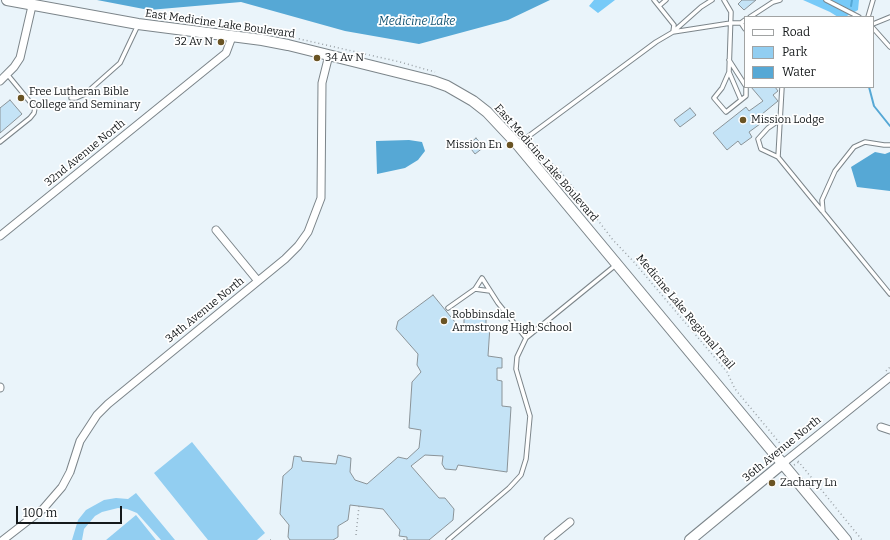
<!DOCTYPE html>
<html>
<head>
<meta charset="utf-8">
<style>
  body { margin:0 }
  #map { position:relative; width:890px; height:540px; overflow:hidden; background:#eaf4fa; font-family:Bitter,serif }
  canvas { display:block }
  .legend { position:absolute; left:744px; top:16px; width:130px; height:72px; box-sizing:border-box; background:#fff; border:1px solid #a1a3a3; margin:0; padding:5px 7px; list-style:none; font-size:12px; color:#14181a }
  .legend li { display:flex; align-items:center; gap:8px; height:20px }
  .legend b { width:20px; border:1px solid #a1a3a3 }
  .scale { position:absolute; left:16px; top:506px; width:106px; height:18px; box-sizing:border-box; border:2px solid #14181a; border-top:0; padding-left:5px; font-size:12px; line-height:14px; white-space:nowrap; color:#14181a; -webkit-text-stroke:3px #fff; paint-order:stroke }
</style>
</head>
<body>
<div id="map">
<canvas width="890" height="540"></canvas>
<ul class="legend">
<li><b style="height:5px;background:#fff"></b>Road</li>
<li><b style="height:11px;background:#92cef1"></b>Park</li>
<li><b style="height:11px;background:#56a8d5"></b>Water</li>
</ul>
<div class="scale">100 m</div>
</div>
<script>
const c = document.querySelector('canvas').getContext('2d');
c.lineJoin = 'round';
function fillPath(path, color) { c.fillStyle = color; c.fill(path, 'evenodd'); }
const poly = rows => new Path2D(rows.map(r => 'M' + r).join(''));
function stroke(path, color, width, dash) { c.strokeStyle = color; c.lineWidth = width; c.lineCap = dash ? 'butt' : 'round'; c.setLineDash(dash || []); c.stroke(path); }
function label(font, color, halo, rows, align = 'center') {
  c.font = font + ' Bitter,serif'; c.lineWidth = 3.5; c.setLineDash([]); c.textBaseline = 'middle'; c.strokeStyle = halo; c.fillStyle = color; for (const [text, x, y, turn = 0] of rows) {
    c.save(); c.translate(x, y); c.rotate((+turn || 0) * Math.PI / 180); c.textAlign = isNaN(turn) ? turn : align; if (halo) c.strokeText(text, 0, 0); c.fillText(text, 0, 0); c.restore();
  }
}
const green = poly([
  [192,442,265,533,257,540,208,540,154,473],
  [136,493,175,540,161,540,137,513,127,509,118,508,102,512,95,516,84,529,82,540,72,540,78,520,86,510,104,500,116,498,128,499],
  [136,515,156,540,106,540]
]);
const forest = poly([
  [594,0,615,0,598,13,589,6],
  [803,0,859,0,858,10,845,17,838,17,830,12]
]);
const water = poly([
  [97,0,550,0,508,20,419,44,345,31,241,2,149,10],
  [409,140,422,142,425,151,418,160,405,168,377,174,376,141],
  [875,152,885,154,890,152,890,191,857,187,851,167]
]);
const stream = poly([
  [851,6,852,0],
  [869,87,874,106,890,126]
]);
const building = poly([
  [742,0,756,0,744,10,738,4,742,0],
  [751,87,775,87,778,91,773,95,778,101,756,119,760,124,749,132,752,137,741,145,738,141,727,150,713,133,746,107,749,111,763,101,751,87],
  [10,100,22,114,0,133,0,108,10,100],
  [690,108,696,115,680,127,674,120,690,108],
  [476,138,484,147,475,154,468,145,476,138],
  [433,295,464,333,464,312,486,314,486,325,490,326,488,356,502,358,502,368,497,368,497,380,502,381,502,406,511,407,507,472,458,465,456,470,445,469,442,464,443,456,425,455,411,466,439,498,445,498,454,509,453,520,429,540,407,540,407,537,399,536,400,530,383,509,350,505,348,520,338,526,338,537,333,540,290,540,288,537,289,525,280,514,283,476,292,468,294,456,301,457,302,461,336,464,338,455,351,458,350,472,355,480,367,484,398,457,407,459,419,448,421,430,409,428,412,382,421,372,417,365,418,354,396,329,398,321,433,295]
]);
const path = poly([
  [229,26,248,27,258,30],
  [291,37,400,62,435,72],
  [533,149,558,168,613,240,633,261,727,372,735,389,783,447,794,445],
  [886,371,890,367],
  [798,461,862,540],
  [794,465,799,462],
  [356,535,359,506],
  [270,540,273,540],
  [404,540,404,537]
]);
const lane = poly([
  [654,0,674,25,673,32],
  [724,0,731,12,729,72,722,88,714,98,726,112,746,96,746,87],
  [826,0,859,17],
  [659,6,666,0],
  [750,17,773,2,780,0],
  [868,17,873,0],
  [741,23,745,29],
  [873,24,890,17],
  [873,28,890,47],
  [674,31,701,7,712,0],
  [729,60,745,85],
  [729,72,741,100],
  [782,87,778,157,822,211],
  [71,98,76,98,85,94,120,63,138,25],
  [0,142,30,118,34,113,35,108,7,74],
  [518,144,656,42,673,32,731,23,741,23,745,20],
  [890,145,884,145,865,142,854,147,835,171,822,200,823,212,890,294],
  [778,157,761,149,758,139,768,128,781,119],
  [475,289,490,291],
  [448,308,475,289,482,278,498,303,526,338],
  [448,540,509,488,521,475,526,459,530,416,516,369,517,357,526,338,617,264]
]);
const street = poly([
  [0,81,14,67,20,58,32,6],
  [216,230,258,281],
  [0,236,226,53,232,37],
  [0,388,0,387],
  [881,427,890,430],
  [782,464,890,377],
  [3,540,43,509,62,487,70,472,80,441,97,415,108,404,285,259,298,246,308,232,321,198,322,83,329,55],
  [548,540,570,522]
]);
const secondary = poly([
  [7,0,138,24,262,40,288,45,433,81,447,86,473,101,487,112,517,144,846,540],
  [690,540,782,464]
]);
const markers = [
  [221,42,4,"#6a5424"],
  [317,58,4,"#6a5424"],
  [21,98,4,"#6a5424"],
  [743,120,4,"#6a5424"],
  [510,145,4,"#6a5424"],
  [444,321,4,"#6a5424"],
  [772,483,4,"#6a5424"]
];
const streetNames = [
  ["East Medicine Lake Boulevard",220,24,8],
  ["32nd Avenue North",85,153,-39],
  ["East Medicine Lake Boulevard",546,163,49],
  ["34th Avenue North",205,310,-39],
  ["Medicine Lake Regional Trail",685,312,50],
  ["36th Avenue North",782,449,-39]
];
const poiNames = [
  ["32 Av N",213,42,"right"],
  ["34 Av N",325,58],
  ["Free Lutheran Bible",29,92],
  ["College and Seminary",29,105],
  ["Mission Lodge",751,120],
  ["Mission En",502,145,"right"],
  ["Robbinsdale",452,315],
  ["Armstrong High School",452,328],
  ["Zachary Ln",780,483]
];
const waterNames = [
  ["Medicine Lake",417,22]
];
fillPath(green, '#92cef1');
fillPath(forest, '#77caf8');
fillPath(water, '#56a8d5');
stroke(stream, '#56a8d5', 2);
fillPath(building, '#c4e3f6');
stroke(building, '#8a9398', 1);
stroke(lane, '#7c858a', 5.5);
stroke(street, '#7c858a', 9);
stroke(secondary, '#7c858a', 12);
stroke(path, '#9ba2a7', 1.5, [1, 3]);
stroke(lane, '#fff', 3.5);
stroke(street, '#fff', 7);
stroke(secondary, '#fff', 10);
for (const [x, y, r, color] of markers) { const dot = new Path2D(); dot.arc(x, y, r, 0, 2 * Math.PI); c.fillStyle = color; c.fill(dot); stroke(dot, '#fff', 1.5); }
label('11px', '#14181a', '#fff', streetNames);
label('11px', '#14181a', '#fff', poiNames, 'left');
label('italic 12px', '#135473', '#fff', waterNames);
</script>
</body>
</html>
